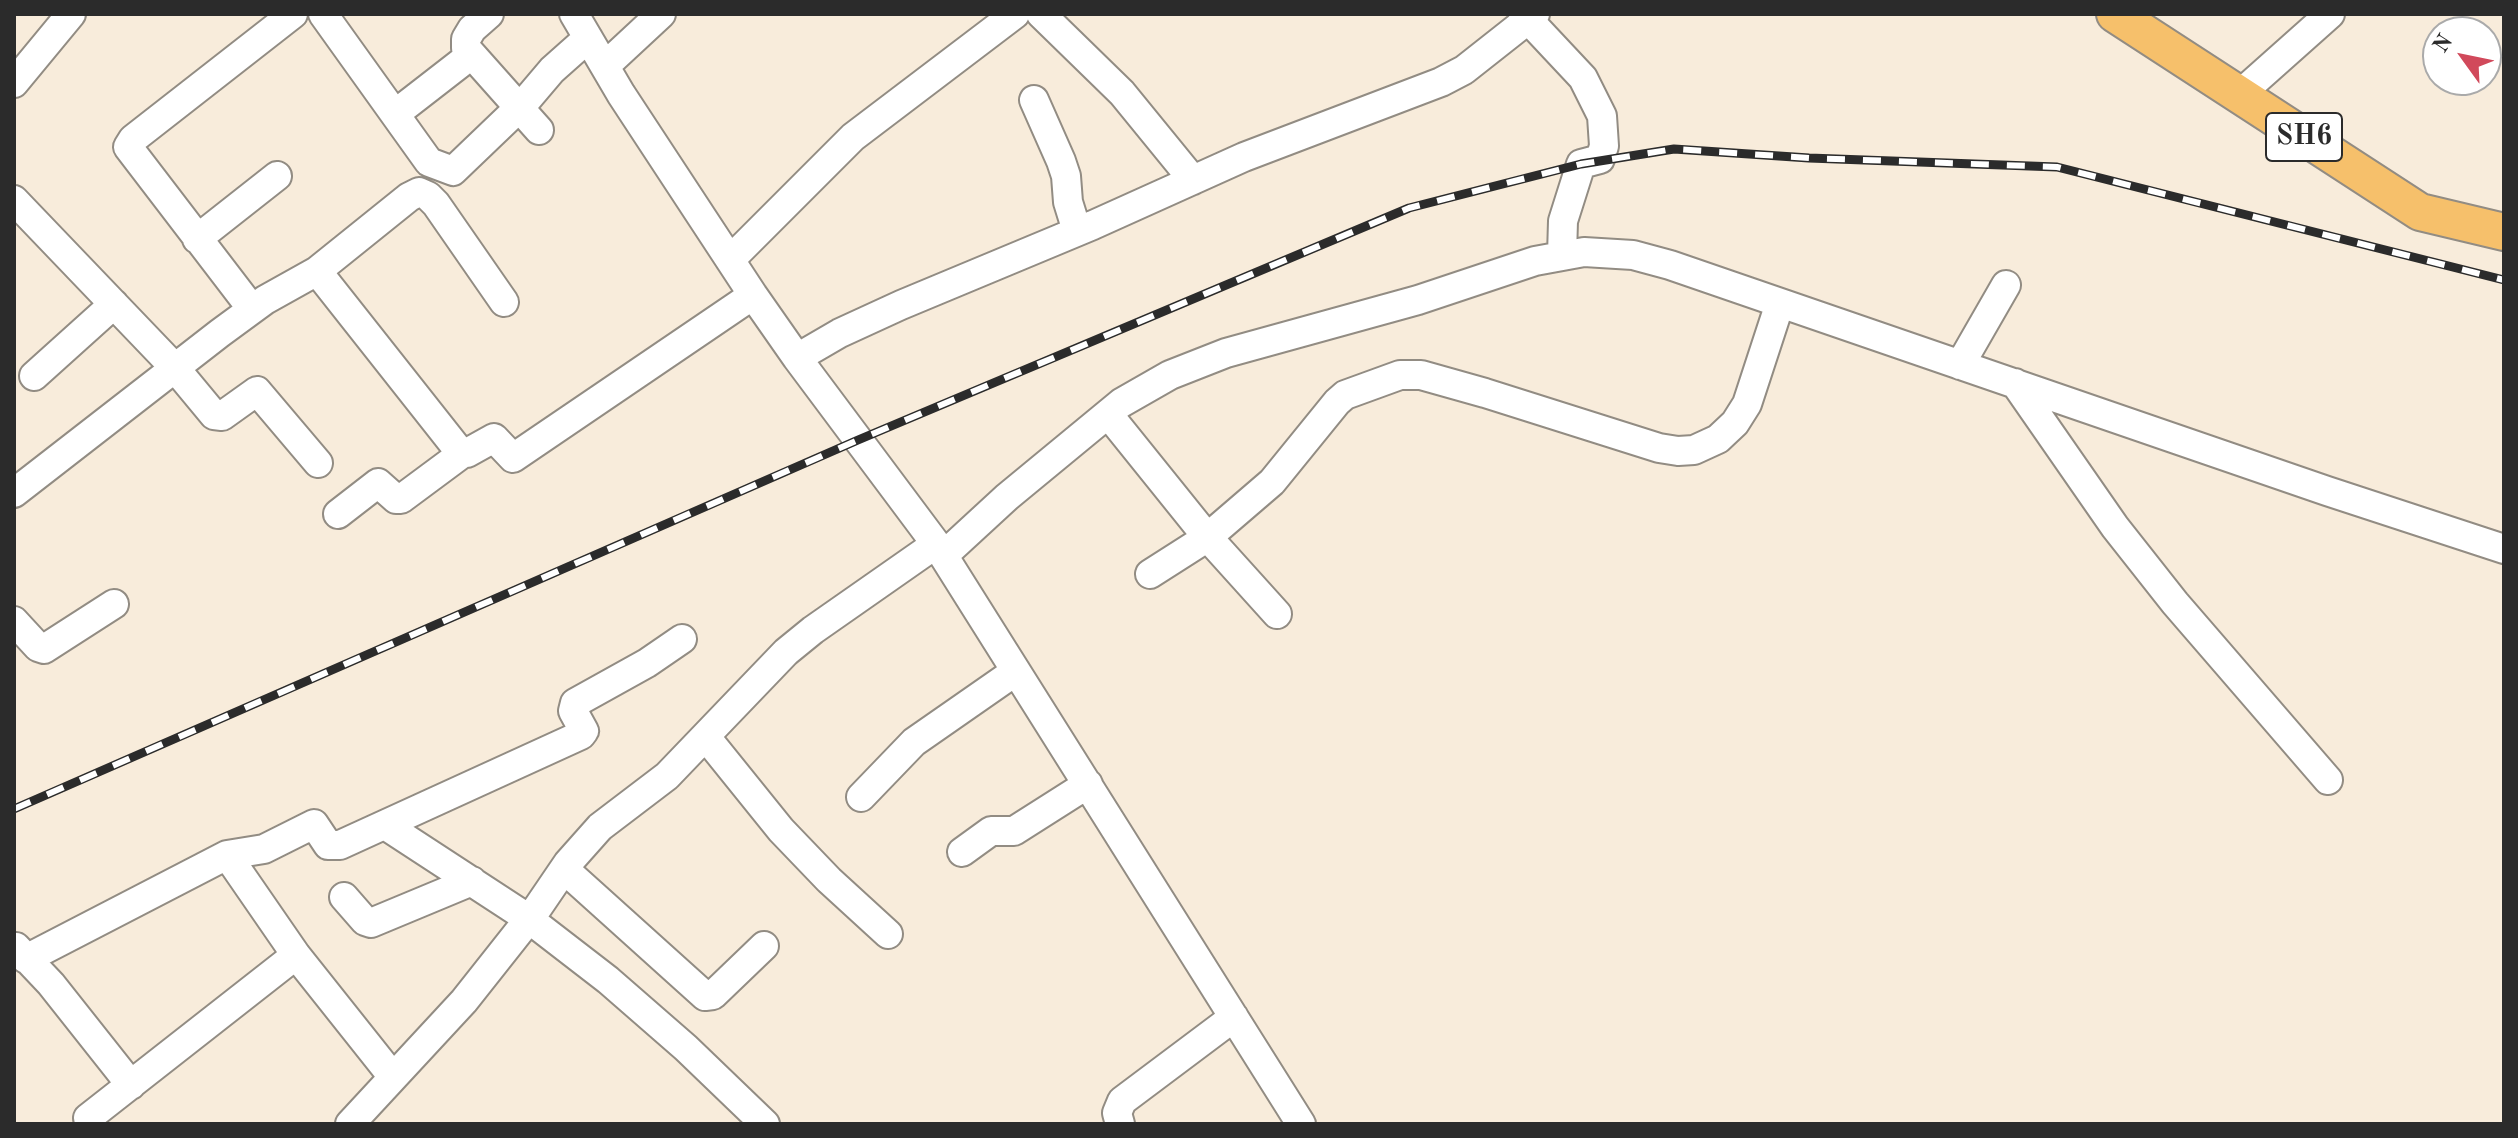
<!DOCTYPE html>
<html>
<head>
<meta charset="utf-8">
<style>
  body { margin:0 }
  #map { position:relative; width:2518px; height:1138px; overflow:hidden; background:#f8ecdb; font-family:"Old Standard TT",serif }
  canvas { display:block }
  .frame { position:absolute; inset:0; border:16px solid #2b2b2b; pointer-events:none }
  .north { position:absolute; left:2422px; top:16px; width:80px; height:80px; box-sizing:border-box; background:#fff; border:2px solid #aaa; border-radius:50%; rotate:303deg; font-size:22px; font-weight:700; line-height:32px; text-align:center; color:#2b2b2b }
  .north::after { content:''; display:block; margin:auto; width:28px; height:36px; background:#d1495b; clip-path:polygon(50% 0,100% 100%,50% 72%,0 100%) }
</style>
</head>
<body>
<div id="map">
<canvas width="2518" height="1138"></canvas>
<div class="frame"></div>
<div class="north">N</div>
</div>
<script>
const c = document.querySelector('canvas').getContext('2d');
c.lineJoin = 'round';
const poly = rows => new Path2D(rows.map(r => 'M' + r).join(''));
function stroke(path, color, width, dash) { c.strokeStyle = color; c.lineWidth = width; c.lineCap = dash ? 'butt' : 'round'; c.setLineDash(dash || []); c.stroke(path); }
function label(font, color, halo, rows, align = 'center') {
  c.font = font + ' "Old Standard TT",serif'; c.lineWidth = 6; c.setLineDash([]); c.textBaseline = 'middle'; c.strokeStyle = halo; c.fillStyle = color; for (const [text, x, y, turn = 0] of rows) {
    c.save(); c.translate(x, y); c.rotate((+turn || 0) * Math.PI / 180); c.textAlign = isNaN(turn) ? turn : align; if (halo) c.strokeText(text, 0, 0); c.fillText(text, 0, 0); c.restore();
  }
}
const minor = poly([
  [323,14,429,162,453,171,524,103,552,70,588,38],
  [489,14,472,29,466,39,466,48,539,130],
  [574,14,621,94,753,295,797,358,936,544,1301,1124],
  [1041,14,1122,93,1193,180],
  [1523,14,1583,78,1602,116,1604,146,1600,159,1581,164,1563,221,1562,255],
  [605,66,661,14],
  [14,83,71,14],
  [2239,95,2330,14],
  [1034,100,1061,161,1066,176,1068,202,1077,231],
  [395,114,471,55],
  [14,200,175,368,214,415,222,416,257,391,318,463],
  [197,239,277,176],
  [730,260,853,137,1015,14],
  [317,271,460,452,467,453,494,438,513,458,753,295],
  [252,309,128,147,133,139,293,14],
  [797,358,840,333,901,305,1093,225,1244,157,1441,82,1464,70,1535,14],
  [1960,365,2006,285],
  [34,376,114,304],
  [2015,383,2115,527,2175,603,2328,780],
  [1108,414,1203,532,1277,614],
  [14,493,220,333,265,300,317,271,409,197,419,192,428,196,436,204,504,302],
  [338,514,378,483,396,499,401,499,463,453],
  [944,555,1007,497,1121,403,1170,375,1226,353,1418,300,1535,261,1584,252,1633,255,1670,265,2327,491,2504,549],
  [1150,574,1208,537,1272,482,1337,402,1345,395,1400,375,1421,375,1485,393,1659,448,1678,451,1694,450,1718,439,1735,423,1747,404,1780,303],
  [14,621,38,647,44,649,114,604],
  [706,737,781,830,829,880,888,934],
  [861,797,914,742,1016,671],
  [385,825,529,919,608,980,686,1048,765,1124],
  [962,852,991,831,1014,831,1088,784],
  [227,855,296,955,393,1077],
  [564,869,705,996,713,995,764,946],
  [344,897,365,921,371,923,472,881],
  [16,947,51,984,131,1085],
  [26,959,227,855,264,849,314,824,328,845,340,845,581,735,584,731,573,711,575,703,647,663,682,639],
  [88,1118,296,955],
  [350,1124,464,1001,536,910,568,863,600,827,667,776,786,652,813,630,936,544],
  [1120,1124,1117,1113,1122,1101,1234,1017]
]);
const major = poly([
  [2115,14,2420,212,2504,232]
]);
const rail = poly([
  [14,809,858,440,1409,208,1581,164,1674,149,1809,158,2057,167,2504,280]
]);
const shields = [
  [2304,137,76]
];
const shieldNames = [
  ["SH6",2304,137]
];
stroke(minor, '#928c83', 32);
stroke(major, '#928c83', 40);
stroke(minor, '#fff', 28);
stroke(major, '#f6c06b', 36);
stroke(rail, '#2b2b2b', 9);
stroke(rail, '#fff', 6, [18]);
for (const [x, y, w] of shields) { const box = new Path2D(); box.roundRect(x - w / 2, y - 24, w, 48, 6); c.fillStyle = '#fff'; c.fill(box); stroke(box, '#2b2b2b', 2); }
label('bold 28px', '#2b2b2b', null, shieldNames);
</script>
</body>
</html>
